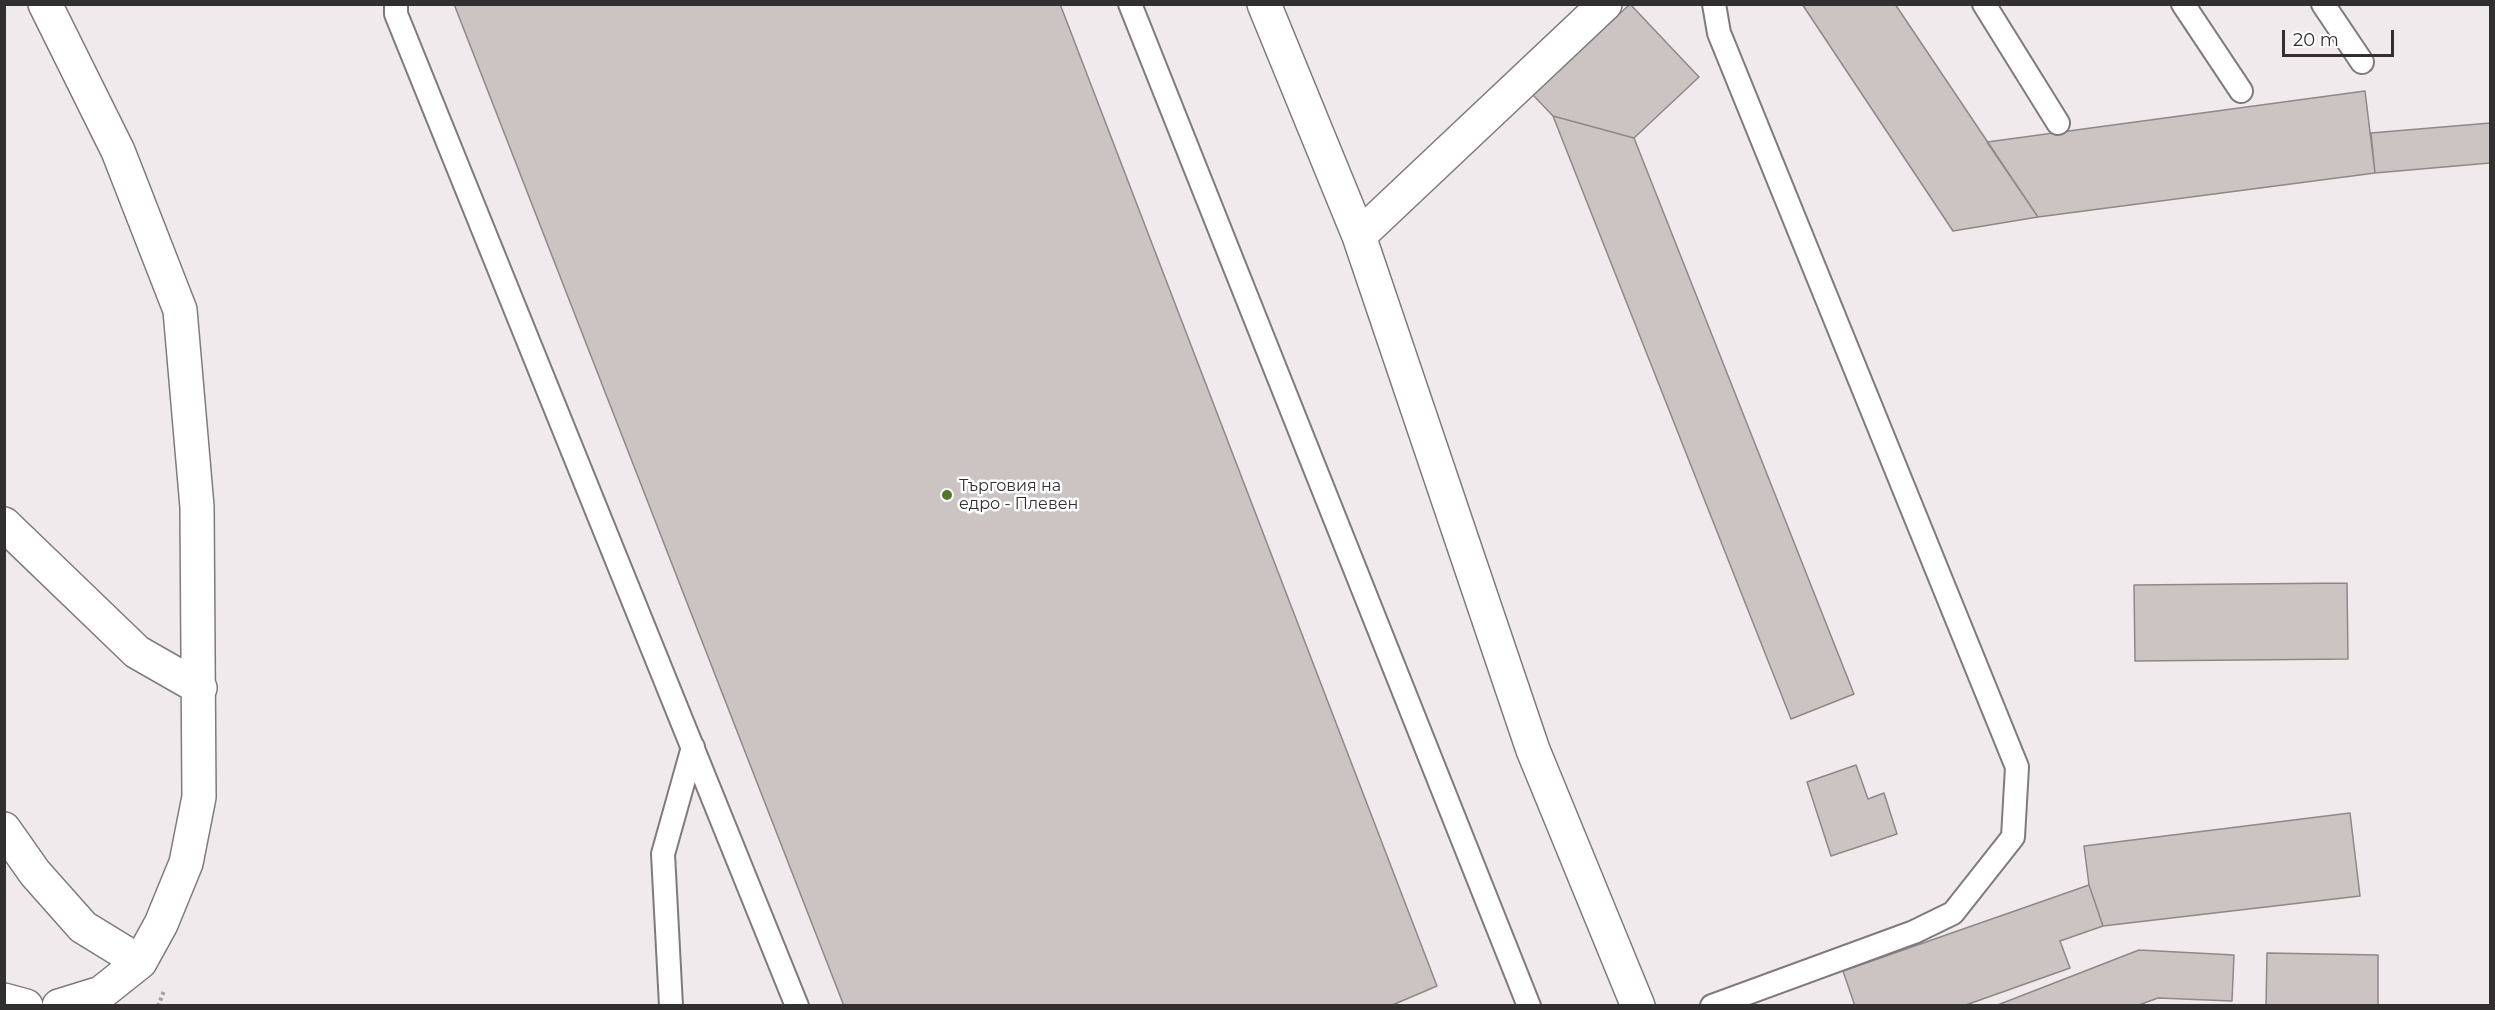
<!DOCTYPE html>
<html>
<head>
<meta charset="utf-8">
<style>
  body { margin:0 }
  #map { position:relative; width:2495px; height:1010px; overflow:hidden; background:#f1eaec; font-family:Montserrat,sans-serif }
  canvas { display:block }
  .frame { position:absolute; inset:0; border:6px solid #322f30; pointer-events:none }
  .scale { position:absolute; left:2282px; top:30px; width:112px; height:27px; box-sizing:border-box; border:3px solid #322f30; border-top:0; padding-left:8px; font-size:18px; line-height:21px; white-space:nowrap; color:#322f30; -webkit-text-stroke:4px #fff; paint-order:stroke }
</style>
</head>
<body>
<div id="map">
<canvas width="2495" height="1010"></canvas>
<div class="frame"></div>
<div class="scale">20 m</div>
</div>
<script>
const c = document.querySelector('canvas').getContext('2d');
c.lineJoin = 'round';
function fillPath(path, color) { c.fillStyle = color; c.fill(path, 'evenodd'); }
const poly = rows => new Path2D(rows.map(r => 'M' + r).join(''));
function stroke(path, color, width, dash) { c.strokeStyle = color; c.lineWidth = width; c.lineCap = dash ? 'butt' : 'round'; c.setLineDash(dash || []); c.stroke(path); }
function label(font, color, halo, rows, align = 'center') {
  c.font = font + ' Montserrat,sans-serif'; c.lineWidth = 5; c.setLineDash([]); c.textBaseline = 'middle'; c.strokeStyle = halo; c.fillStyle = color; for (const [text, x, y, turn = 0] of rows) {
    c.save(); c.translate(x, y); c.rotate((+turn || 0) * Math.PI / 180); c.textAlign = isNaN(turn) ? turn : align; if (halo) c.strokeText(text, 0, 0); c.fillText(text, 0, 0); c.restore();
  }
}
const building = poly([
  [454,4,1060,4,1437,986,1390,1006,844,1006,454,4],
  [1630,4,1699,77,1634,138,1553,116,1533,95,1630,4],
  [1802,4,1895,4,2038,217,1953,231,1802,4],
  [2365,91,2375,173,2038,217,1987,142,2365,91],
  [1553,116,1634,138,1854,694,1791,719,1553,116],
  [2490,123,2490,163,2375,173,2371,133,2490,123],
  [2347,583,2348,659,2135,661,2134,585,2347,583],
  [1856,765,1868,799,1884,793,1897,834,1831,856,1807,782,1856,765],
  [2350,813,2360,896,2103,926,2089,885,2084,846,2350,813],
  [2089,885,2103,926,2060,941,2070,968,1963,1006,1855,1006,1843,971,2089,885],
  [2139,950,2234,955,2232,1001,2158,998,2136,1006,1995,1006,2139,950],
  [2267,953,2378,955,2378,1006,2266,1006,2267,953]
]);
const path = poly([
  [158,1006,164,991]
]);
const service = poly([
  [396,4,396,14,797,1006],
  [1130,4,1529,1006],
  [1984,4,2058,123],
  [2183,4,2241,91],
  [2323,4,2362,62],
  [671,1006,663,854,693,747],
  [1712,1006,1914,932,1953,913,2013,837,2017,767,1719,33,1714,4]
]);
const minor = poly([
  [45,4,118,151,180,310,197,507,199,797,186,863,161,924,140,962,101,993,59,1006],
  [1264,4,1359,236,1533,750,1638,1006],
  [1359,236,1605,4],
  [4,524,137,652,200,688],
  [4,829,35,873,83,927,140,962],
  [4,1000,26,1006]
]);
const markers = [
  [947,495,6,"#55752b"]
];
const poiNames = [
  ["Търговия на",959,486],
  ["едро - Плевен",959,504]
];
fillPath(building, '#cbc4c3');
stroke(building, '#8e8887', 1.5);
stroke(service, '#807a7c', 26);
stroke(minor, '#807a7c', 36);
stroke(path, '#a49ea0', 4, [3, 3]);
stroke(service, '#fff', 22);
stroke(minor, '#fff', 33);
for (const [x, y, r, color] of markers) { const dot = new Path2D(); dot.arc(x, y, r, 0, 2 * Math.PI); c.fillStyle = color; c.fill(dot); stroke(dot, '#fff', 2); }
label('16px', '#322f30', '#fff', poiNames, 'left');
</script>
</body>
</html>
